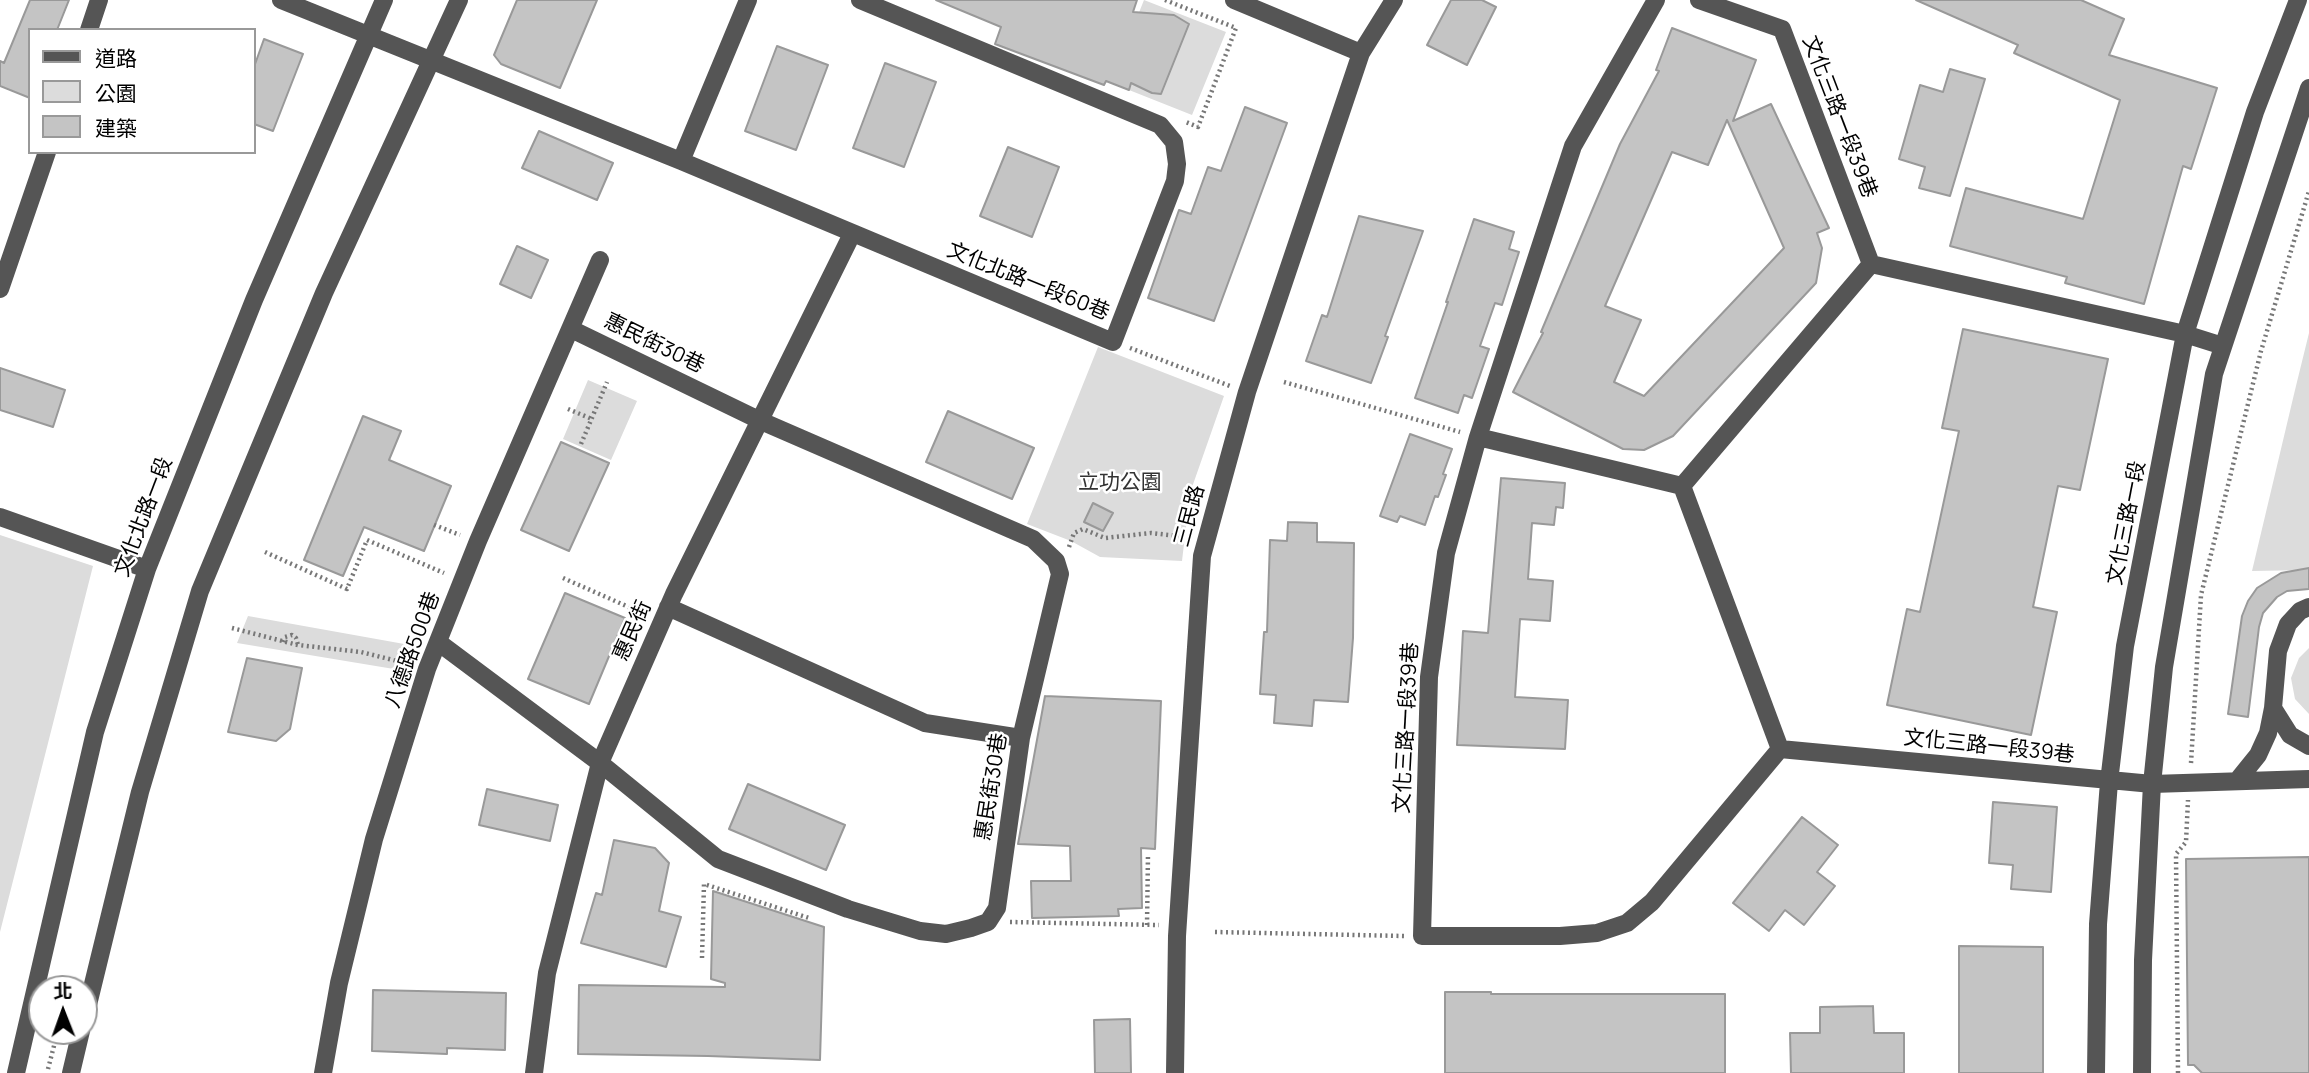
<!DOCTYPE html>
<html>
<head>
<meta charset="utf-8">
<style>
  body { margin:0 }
  #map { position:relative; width:2309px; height:1073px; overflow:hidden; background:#fff; font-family:Manrope,"Noto Sans TC",sans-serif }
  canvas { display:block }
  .legend { position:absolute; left:28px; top:28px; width:228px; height:126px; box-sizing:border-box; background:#fff; border:2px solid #999; margin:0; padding:9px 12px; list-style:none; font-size:21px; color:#000 }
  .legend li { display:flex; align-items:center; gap:14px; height:35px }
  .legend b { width:35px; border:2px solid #999 }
  .north { position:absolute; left:28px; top:975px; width:70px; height:70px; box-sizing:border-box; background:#fff; border:2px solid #999; border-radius:50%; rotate:359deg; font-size:19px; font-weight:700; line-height:28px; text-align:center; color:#000 }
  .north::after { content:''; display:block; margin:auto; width:24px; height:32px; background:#000; clip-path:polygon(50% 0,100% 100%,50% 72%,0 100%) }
</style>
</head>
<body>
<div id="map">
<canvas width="2309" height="1073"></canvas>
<ul class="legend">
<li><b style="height:9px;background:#555"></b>道路</li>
<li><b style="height:19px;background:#dcdcdc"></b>公園</li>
<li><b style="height:19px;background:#c4c4c4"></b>建築</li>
</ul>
<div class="north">北</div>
</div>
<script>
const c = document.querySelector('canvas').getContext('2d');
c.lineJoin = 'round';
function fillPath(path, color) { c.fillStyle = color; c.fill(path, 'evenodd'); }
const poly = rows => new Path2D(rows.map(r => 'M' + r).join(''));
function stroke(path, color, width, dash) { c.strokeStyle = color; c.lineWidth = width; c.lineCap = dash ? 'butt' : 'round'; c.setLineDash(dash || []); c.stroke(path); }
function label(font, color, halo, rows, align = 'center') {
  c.font = font + ' Manrope,"Noto Sans TC",sans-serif'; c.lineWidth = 5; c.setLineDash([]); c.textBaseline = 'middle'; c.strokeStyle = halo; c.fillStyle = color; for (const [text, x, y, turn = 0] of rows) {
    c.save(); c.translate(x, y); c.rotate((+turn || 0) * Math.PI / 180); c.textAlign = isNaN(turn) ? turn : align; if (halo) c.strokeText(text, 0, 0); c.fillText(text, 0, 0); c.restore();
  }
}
const green = poly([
  [1144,0,1226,32,1192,115,1129,90,1134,76,1124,50],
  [2309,333,2309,570,2252,571,2295,390],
  [1098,347,1224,396,1190,493,1182,561,1100,557,1071,541,1027,524],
  [588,380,637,401,611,460,563,439],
  [0,535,93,566,0,932],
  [248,616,421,647,412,672,237,643],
  [2309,648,2309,714,2295,699,2291,678,2299,658]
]);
const building = poly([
  [30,0,69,0,57,30,30,30,30,98,0,86,0,61,4,63,30,0],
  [517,0,597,0,560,88,501,64,494,55,517,0],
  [936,0,1137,0,1133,12,1174,15,1189,24,1161,94,1152,93,1131,83,1129,90,1106,81,1104,85,995,44,1001,27,936,0],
  [1451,0,1482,0,1496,7,1467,65,1427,45,1451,0],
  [1916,0,2081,0,2124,19,2109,55,2217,88,2191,169,2183,166,2144,304,2065,283,2067,277,1950,246,1966,188,2083,219,2120,100,2014,53,2018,45,1916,0],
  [1672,28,1756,60,1733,121,1771,104,1829,228,1817,233,1822,248,1816,283,1673,436,1644,450,1623,449,1513,392,1543,333,1541,332,1620,144,1659,71,1656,70,1672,28],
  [1727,120,1784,248,1644,396,1614,382,1641,320,1605,306,1672,152,1708,165,1727,120],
  [264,39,303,54,273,131,254,124,254,67,264,39],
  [777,46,828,65,796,150,745,131,777,46],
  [885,63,936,82,904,167,853,148,885,63],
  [1950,69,1985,79,1950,196,1919,188,1925,167,1899,159,1920,85,1943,92,1950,69],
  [1245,107,1287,123,1214,321,1148,298,1179,210,1191,214,1208,167,1221,171,1245,107],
  [539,131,613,163,597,200,522,168,539,131],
  [1008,147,1059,167,1032,237,980,216,1008,147],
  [1359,216,1423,231,1385,336,1388,337,1371,383,1306,361,1322,315,1327,317,1359,216],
  [1474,219,1514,232,1509,249,1519,252,1502,305,1495,303,1480,346,1489,349,1472,398,1464,395,1458,413,1415,398,1448,302,1446,302,1474,219],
  [517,246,548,260,531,298,500,284,517,246],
  [1963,329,2108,359,2080,490,2058,486,2033,607,2057,612,2031,735,1887,705,1907,609,1920,612,1959,431,1942,428,1963,329],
  [0,368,65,390,53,427,0,410,0,368],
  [948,411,1034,448,1012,499,926,462,948,411],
  [363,416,401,431,389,460,451,486,424,551,364,527,343,576,304,560,363,416],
  [1410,434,1452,449,1443,474,1446,475,1438,497,1435,496,1425,525,1400,516,1397,522,1380,516,1410,434],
  [561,442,609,463,569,551,521,530,561,442],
  [1501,478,1565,483,1563,508,1556,507,1554,525,1532,523,1528,579,1553,581,1550,621,1520,619,1515,697,1568,700,1565,749,1457,745,1463,631,1488,633,1501,478],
  [1093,503,1113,513,1103,531,1084,522,1093,503],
  [1288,522,1317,523,1317,542,1354,543,1353,638,1348,702,1314,700,1312,726,1274,723,1276,695,1260,694,1264,632,1267,632,1270,540,1287,541,1288,522],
  [2309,568,2309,589,2287,591,2277,597,2263,613,2259,627,2248,717,2228,714,2242,616,2248,601,2257,588,2281,573,2309,568],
  [565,593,625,618,589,704,528,679,565,593],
  [247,658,302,668,290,729,276,741,228,732,247,658],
  [1045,696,1161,701,1155,849,1141,848,1142,908,1118,909,1119,916,1032,918,1031,881,1071,881,1070,846,1018,844,1045,696],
  [748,784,845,825,826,870,729,829,748,784],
  [487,789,558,805,550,841,479,825,487,789],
  [1993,802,2057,807,2051,892,2011,889,2013,865,1989,863,1993,802],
  [1802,817,1838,845,1817,872,1835,886,1804,925,1785,910,1769,931,1733,903,1802,817],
  [614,840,655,848,669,863,659,911,681,917,666,967,581,943,596,893,602,895,614,840],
  [2309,857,2309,1073,2202,1073,2194,1065,2188,1065,2186,859,2309,857],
  [713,891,824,927,820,1060,708,1056,578,1054,579,985,725,987,725,983,711,979,713,891],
  [1959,946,2043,947,2043,1073,1959,1073,1959,946],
  [373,990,506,993,505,1050,447,1048,447,1054,372,1051,373,990],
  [1445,992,1491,992,1491,994,1725,994,1725,1073,1445,1073,1445,992],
  [1873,1006,1874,1033,1904,1033,1904,1073,1791,1073,1790,1033,1820,1033,1820,1007,1873,1006],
  [1130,1019,1131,1073,1095,1073,1094,1020,1130,1019]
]);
const path = poly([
  [1165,0,1236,28,1198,127,1186,122],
  [1130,348,1230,386],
  [1284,382,1460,432],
  [568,409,592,419],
  [581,444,607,382],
  [434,525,460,535],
  [1069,547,1074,533,1083,529,1105,538,1151,533,1187,537],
  [265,552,347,589,367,540,444,573],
  [563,578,640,612],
  [232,628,298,645,361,652,409,664],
  [283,642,285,637,292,635,296,638,298,645],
  [2191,763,2201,595,2261,351,2309,191],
  [1010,922,1159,925],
  [1147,925,1148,854],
  [1215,932,1404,936],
  [702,958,704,884,809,918],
  [48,1069,55,1042],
  [2178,1073,2176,854,2186,842,2188,800]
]);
const minor = poly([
  [281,0,681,161,1113,342,1175,181,1177,164,1174,142,1160,125,860,0],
  [1234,0,1361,53],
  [1656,0,1573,146,1478,437,1446,553,1429,677,1422,936,1560,936,1597,933,1627,923,1652,902,1780,749,1682,486,1871,264],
  [1699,0,1782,29,1871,264,2185,334,2223,346],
  [89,30,99,0],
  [681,161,748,0],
  [0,289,47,152],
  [1478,437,1682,486],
  [0,517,147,569],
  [668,607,925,723,1021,738],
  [438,642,600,763,718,859,848,909,920,931,946,934,971,928,988,922,997,908,1021,738,1060,574,1056,561,1033,539,761,421,571,329],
  [2273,708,2290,735,2309,746],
  [1780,749,2152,784,2309,779],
  [2237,781,2258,755,2268,733,2273,708,2278,651,2288,624,2300,611,2309,607],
  [84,1021,140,792,200,591,324,293,459,0],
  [16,1073,95,732,147,569,254,300,384,0],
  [71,1073,81,1031],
  [323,1073,339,983,374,839,427,669,478,541,600,260],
  [534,1073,547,973,600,763,674,594,852,234],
  [1175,1073,1177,936,1202,556,1247,392,1361,53,1394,0],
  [2096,1073,2098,924,2109,782,2125,646,2185,334,2255,112,2298,0],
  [2142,1073,2143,960,2152,784,2164,667,2214,374,2309,88]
]);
const streetNames = [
  ["文化三路一段39巷",1839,117,69],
  ["文化北路一段60巷",1028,282,22],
  ["惠民街30巷",654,344,26],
  ["三民路",1190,516,-75],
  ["文化北路一段",144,517,-69],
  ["文化三路一段",2127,523,-79],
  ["惠民街",633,631,-66],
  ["八德路500巷",413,650,-70],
  ["文化三路一段39巷",1407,728,-87],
  ["文化三路一段39巷",1989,747,6],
  ["惠民街30巷",992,787,-81]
];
const parkNames = [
  ["立功公園",1120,483]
];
fillPath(green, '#dcdcdc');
fillPath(building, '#c4c4c4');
stroke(building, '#999', 2);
stroke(path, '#777', 4.5, [2, 3.5]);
stroke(minor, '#555', 18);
label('21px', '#000', '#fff', streetNames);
label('21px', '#333', '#fff', parkNames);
</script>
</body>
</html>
